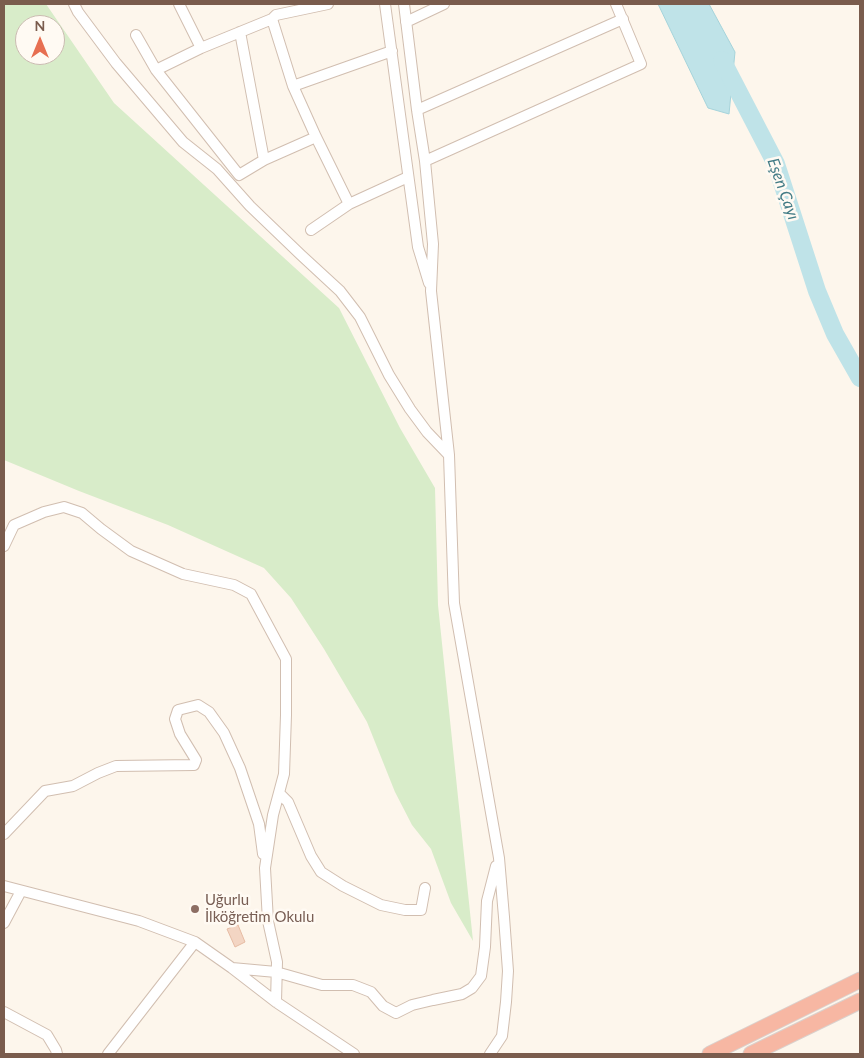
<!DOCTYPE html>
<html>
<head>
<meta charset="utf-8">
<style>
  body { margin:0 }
  #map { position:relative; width:864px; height:1058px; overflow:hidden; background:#fdf6ec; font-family:Lato,sans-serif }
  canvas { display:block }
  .frame { position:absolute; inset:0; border:5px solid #7a5c4d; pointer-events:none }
  .north { position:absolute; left:15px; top:15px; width:50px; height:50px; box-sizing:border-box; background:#fffaf3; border:1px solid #cabbb1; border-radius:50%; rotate:0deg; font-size:14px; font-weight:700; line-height:20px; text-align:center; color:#7a5c4d }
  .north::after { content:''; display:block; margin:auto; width:18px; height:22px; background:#e76f51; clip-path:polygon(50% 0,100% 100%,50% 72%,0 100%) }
</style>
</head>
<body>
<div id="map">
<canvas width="864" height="1058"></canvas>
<div class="frame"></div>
<div class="north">N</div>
</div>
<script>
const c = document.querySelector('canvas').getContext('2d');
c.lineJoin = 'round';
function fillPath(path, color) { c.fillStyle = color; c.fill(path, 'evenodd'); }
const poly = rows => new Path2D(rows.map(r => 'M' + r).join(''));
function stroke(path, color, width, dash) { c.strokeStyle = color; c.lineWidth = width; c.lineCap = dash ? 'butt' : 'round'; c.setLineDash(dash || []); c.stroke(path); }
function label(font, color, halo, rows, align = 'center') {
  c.font = font + ' Lato,sans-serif'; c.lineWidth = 5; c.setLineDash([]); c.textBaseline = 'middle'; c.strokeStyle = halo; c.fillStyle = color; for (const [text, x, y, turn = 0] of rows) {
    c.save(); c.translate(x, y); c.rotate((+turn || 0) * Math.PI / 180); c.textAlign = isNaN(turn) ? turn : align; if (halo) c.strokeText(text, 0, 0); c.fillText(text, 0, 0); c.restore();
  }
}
const green = poly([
  [4,4,46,4,114,103,339,308,400,428,435,488,438,605,473,941,451,903,431,849,412,825,395,792,367,722,324,649,291,598,264,568,168,525,79,491,4,460],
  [25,25,55,25,55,55,25,55]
]);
const water = poly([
  [658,4,709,4,735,52,729,114,708,108,658,4]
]);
const river = poly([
  [722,60,776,164,817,291,835,334,860,378]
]);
const building = poly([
  [238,925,245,942,235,947,227,929,238,925]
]);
const minor = poly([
  [74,4,78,12,116,63,183,142,217,169,250,206,301,255,340,291,360,317,389,375,410,409,427,432,449,455],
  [179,4,201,48],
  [385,4,418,247,429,283],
  [404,4,417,110,425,161,433,244,431,291,449,455,454,603,499,858,504,917,508,971,506,1002,502,1036,490,1054],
  [272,19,293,86,316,137,349,204],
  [406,22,444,4],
  [240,32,264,160],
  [136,35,156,70,239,175,264,160,316,137],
  [156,70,201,48,272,19,276,15,328,4],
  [293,86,392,51],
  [417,110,623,19],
  [425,161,641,64,616,4],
  [311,230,349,204,408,177],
  [4,546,14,525,44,512,64,507,82,513,101,529,131,551,183,574,234,585,251,594,286,659,286,715,284,774,273,815,265,868,268,921,277,962,276,1002],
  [279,793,288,802,311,856,321,872,343,886,381,905,405,910,421,910,425,888],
  [4,834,45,791,73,786,98,773,116,766,194,765,196,760,180,734,175,719,178,710,198,705,209,712,224,733,240,768,259,824,263,854],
  [4,886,139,921,195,942,232,968,276,1002,354,1054],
  [4,923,21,891],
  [232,968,276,972,322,985,353,985,371,992,383,1006,396,1013,412,1005,433,1000,462,994,472,988,481,976,485,947,487,901,496,866],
  [4,1012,47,1035,56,1050,57,1054],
  [108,1054,195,942]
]);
const highway = poly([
  [710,1054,860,980],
  [751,1054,860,1001]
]);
const markers = [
  [195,909,5,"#8d6e63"]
];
const educationNames = [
  ["Uğurlu",205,900],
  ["İlköğretim Okulu",205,917]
];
const waterNames = [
  ["Eşen Çayı",783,189,70]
];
fillPath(green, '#d8ecc9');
fillPath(water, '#bfe3e8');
stroke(water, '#a5d3da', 1);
stroke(river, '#bfe3e8', 18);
fillPath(building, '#f3d5c3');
stroke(building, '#e6bba3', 1);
stroke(minor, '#d1beb0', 12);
stroke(highway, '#dad1cd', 17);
stroke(minor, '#fff', 10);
stroke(highway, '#f7b7a3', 15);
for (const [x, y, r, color] of markers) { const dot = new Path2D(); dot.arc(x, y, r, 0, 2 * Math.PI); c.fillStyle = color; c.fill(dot); stroke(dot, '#fffaf3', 2); }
label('15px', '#785e54', '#fffaf3', educationNames, 'left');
label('italic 16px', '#437c86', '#fffaf3', waterNames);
</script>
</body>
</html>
